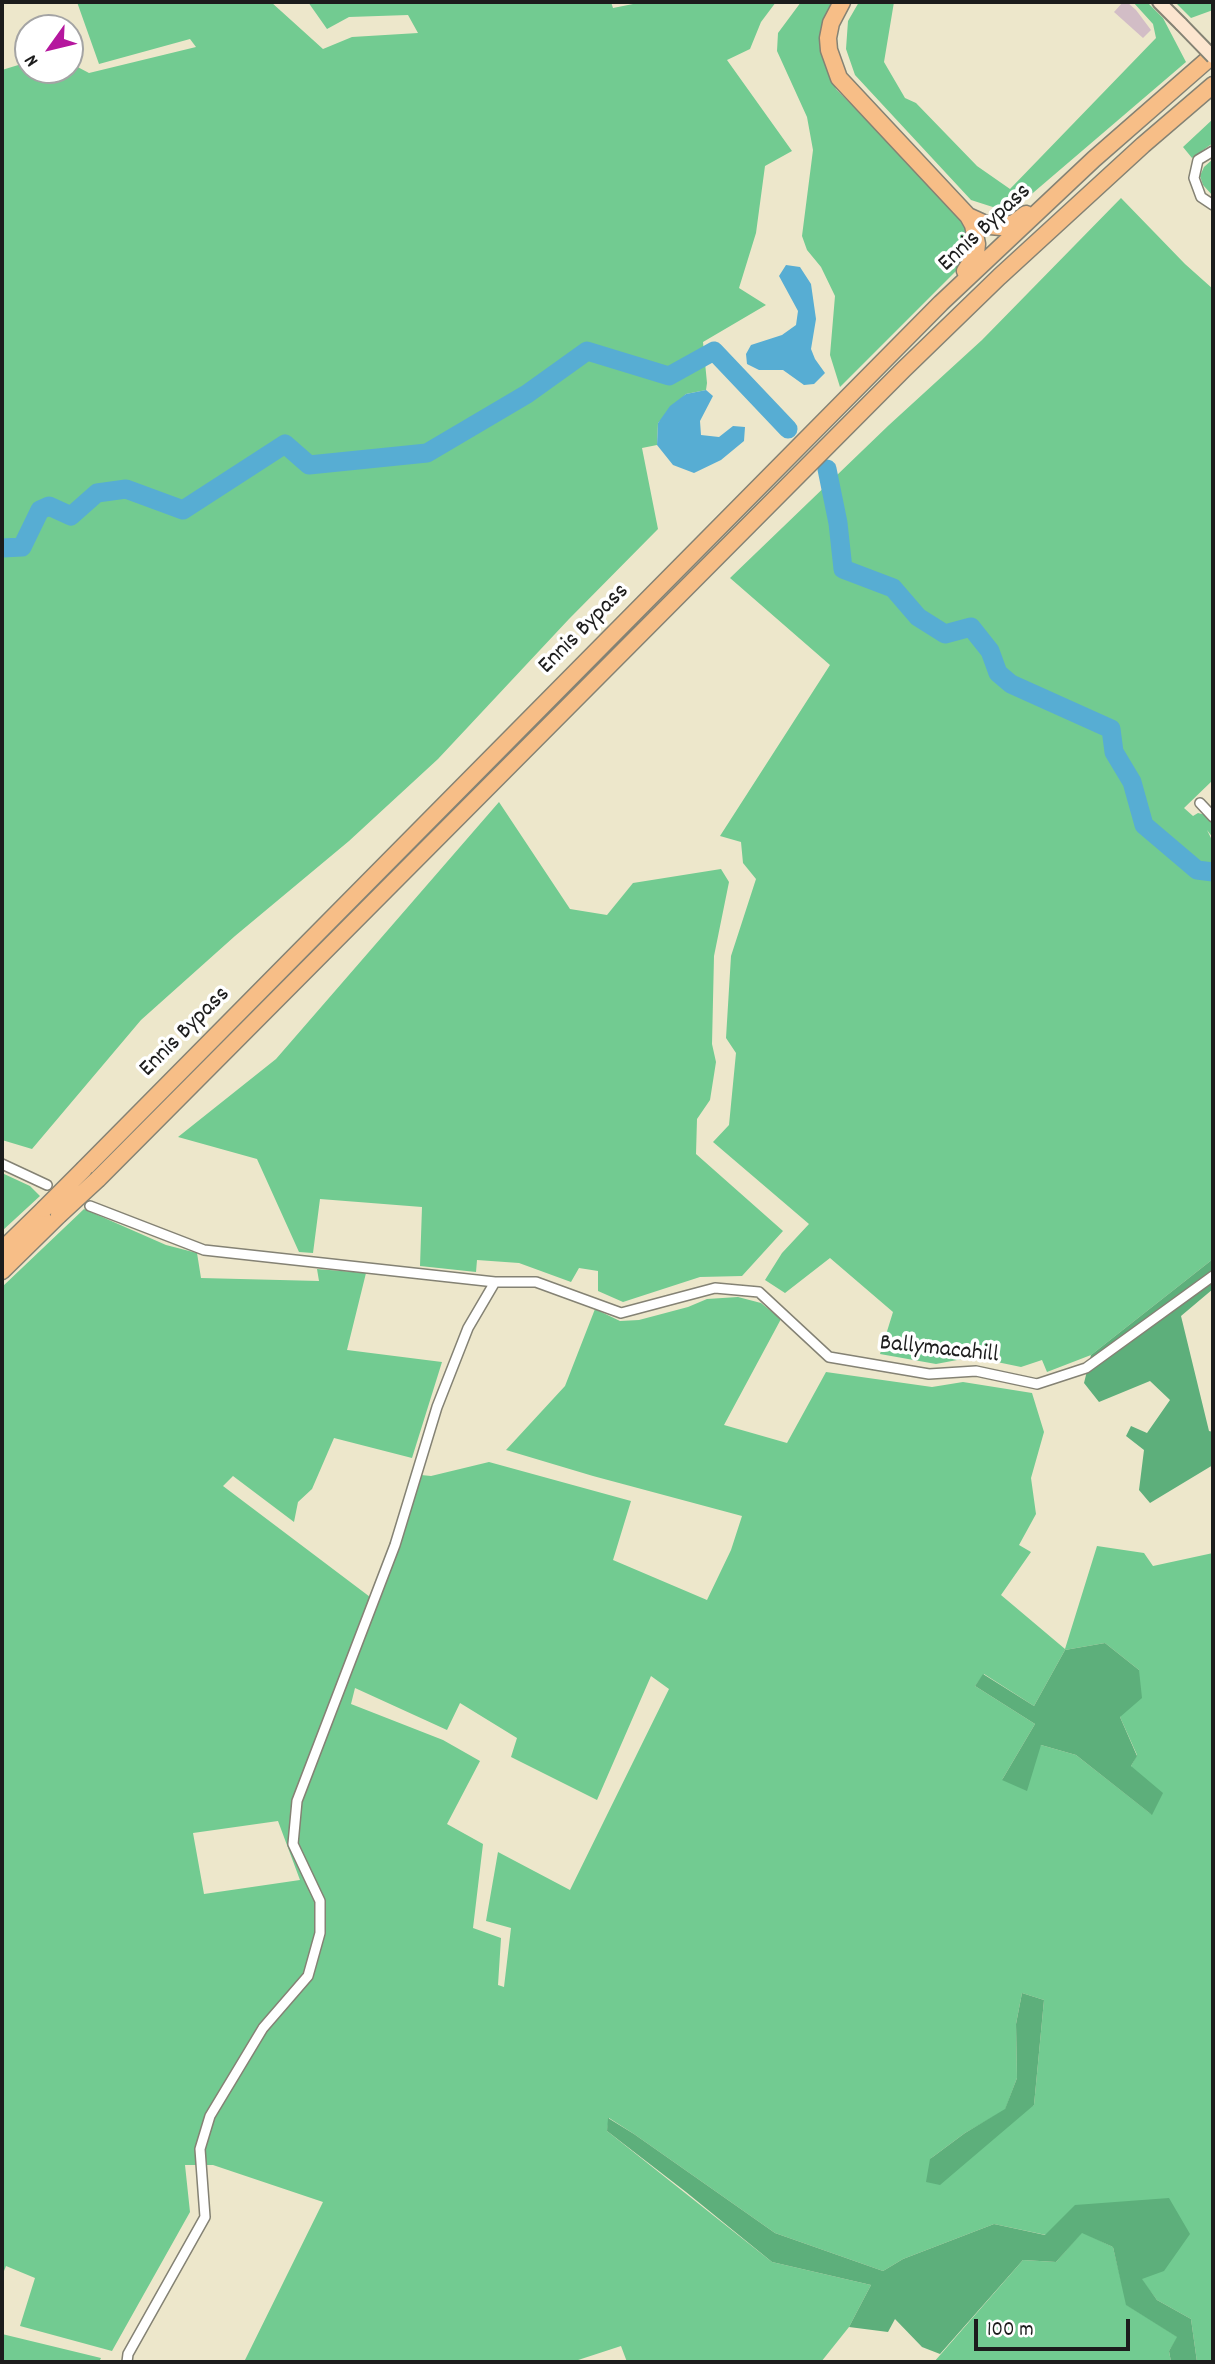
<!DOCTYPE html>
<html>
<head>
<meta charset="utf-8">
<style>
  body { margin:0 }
  #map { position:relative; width:1215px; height:2364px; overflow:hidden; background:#ede7cb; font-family:Dekko,sans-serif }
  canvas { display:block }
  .frame { position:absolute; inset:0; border:4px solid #1c1c1c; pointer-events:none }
  .north { position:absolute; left:14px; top:14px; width:70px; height:70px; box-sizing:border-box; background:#fff; border:2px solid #a4a4a4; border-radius:50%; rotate:236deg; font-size:19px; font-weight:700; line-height:28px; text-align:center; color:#1c1c1c }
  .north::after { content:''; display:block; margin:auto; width:24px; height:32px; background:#b5179e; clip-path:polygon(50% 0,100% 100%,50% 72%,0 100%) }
  .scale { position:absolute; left:974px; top:2319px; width:156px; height:32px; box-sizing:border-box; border:4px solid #1c1c1c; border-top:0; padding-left:9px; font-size:21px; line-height:24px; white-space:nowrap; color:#1c1c1c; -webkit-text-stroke:5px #fff; paint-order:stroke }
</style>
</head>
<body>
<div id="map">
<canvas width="1215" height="2364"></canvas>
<div class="frame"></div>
<div class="north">N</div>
<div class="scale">100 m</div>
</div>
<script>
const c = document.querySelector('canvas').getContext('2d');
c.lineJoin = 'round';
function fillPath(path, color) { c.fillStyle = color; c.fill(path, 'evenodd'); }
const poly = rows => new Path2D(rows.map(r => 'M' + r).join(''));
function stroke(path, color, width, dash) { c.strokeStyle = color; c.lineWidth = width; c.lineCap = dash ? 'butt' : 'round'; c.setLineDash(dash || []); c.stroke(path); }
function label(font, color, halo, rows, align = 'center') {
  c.font = font + ' Dekko,sans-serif'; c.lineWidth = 7; c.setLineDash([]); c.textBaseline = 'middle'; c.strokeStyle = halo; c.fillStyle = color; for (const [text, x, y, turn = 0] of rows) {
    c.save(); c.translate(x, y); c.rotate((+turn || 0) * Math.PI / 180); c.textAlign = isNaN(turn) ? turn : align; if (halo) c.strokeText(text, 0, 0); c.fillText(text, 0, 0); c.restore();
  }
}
const industrial = poly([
  [1123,2,1127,2,1136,10,1151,30,1143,38,1114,12]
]);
const green = poly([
  [77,2,271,2,323,49,352,37,418,33,408,15,349,17,327,29,308,2,611,2,613,8,643,2,776,2,761,22,750,49,727,60,792,151,765,166,756,233,739,288,766,305,703,342,707,383,706,390,686,394,658,423,657,445,642,448,658,529,569,619,438,759,349,841,235,936,141,1020,32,1149,2,1140,2,70,28,62,28,70,70,70,70,63,89,73,196,47,190,39,99,64],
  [801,2,839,2,824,30,821,51,836,89,964,220,969,243,965,262,840,387,830,355,835,296,821,267,807,250,802,236,813,150,807,117,777,51,778,33],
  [859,2,894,2,884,62,905,98,916,103,977,166,1010,189,1156,38,1153,24,1133,2,1147,2,1163,18,1186,62,1020,204,999,209,971,200,855,75,846,49,848,21],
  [1175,2,1213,2,1213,10,1191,18],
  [1213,119,1213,143,1192,158,1183,147],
  [1213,159,1213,196,1203,185,1200,176,1204,167],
  [1121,198,1185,264,1213,289,1213,780,1184,808,1193,816,1198,813,1206,815,1213,823,1213,838,1207,830,1213,842,1213,1259,1091,1355,1047,1372,1042,1360,1021,1367,973,1357,936,1364,880,1354,893,1312,830,1258,785,1293,765,1280,782,1253,809,1224,713,1142,729,1125,736,1053,726,1038,731,956,756,879,743,863,741,842,720,836,830,665,730,578,889,425,982,340],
  [499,802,570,909,607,915,633,883,721,869,729,882,714,956,712,1044,716,1062,710,1100,697,1119,696,1154,783,1231,742,1276,700,1277,623,1302,598,1291,598,1271,579,1268,571,1282,519,1263,477,1260,476,1272,420,1266,422,1207,320,1199,313,1253,299,1252,257,1159,178,1137,276,1059],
  [2,1173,30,1186,40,1196,2,1231],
  [84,1209,166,1245,197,1253,201,1278,319,1281,317,1269,366,1273,347,1350,442,1362,412,1458,334,1438,312,1489,298,1502,294,1522,233,1476,223,1486,378,1603,421,1475,431,1476,489,1462,631,1501,613,1560,707,1600,731,1550,742,1516,593,1476,506,1450,565,1386,595,1309,620,1321,639,1320,688,1307,707,1299,738,1297,761,1303,781,1319,724,1425,787,1443,826,1372,932,1387,963,1382,1032,1393,1044,1432,1031,1478,1036,1514,1019,1545,1031,1552,1001,1595,1065,1649,1097,1546,1144,1553,1153,1566,1213,1553,1213,1694,1211,1700,1213,1701,1213,2362,1197,2362,1191,2319,1157,2300,1141,2279,1076,2205,1046,2235,994,2224,903,2259,883,2271,775,2233,634,2134,609,2118,607,2131,772,2262,871,2285,849,2327,821,2362,627,2362,621,2346,572,2362,244,2362,323,2202,213,2165,185,2165,190,2212,112,2351,20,2326,35,2278,6,2266,2,2276,2,1287],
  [1105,1643,1139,1670,1120,1717,1137,1755,1131,1766,1151,1814,1076,1755,1041,1745,1002,1780,1035,1724,975,1686,984,1674,1034,1706,1065,1650],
  [651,1676,669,1689,570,1890,498,1852,486,1921,511,1928,504,1987,498,1985,501,1938,473,1928,483,1844,447,1824,480,1761,443,1740,351,1704,355,1688,447,1730,460,1703,517,1738,511,1757,597,1800],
  [278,1821,300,1880,204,1894,193,1833],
  [1022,1993,1044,2000,1034,2105,930,2159,965,2133,1005,2110,1017,2078,1016,2024],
  [1082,2232,1113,2247,1127,2305,1178,2337,1169,2351,1171,2362,934,2362,1023,2260,1056,2262],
  [2,2334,101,2358,99,2362,2,2362]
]);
const forest = poly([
  [1213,1259,1213,1289,1181,1316,1209,1431,1213,1432,1213,1465,1150,1503,1139,1490,1144,1450,1126,1436,1131,1426,1147,1433,1170,1400,1150,1381,1099,1402,1084,1383,1091,1355],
  [1105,1643,1139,1670,1142,1698,1120,1717,1137,1756,1131,1766,1163,1793,1152,1815,1076,1755,1041,1745,1027,1791,1002,1780,1035,1724,975,1686,983,1674,1034,1706,1065,1650],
  [1022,1993,1044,2000,1034,2105,940,2185,926,2182,930,2159,965,2133,1005,2109,1017,2078,1016,2024],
  [608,2118,634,2134,775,2233,883,2271,903,2259,994,2224,1045,2235,1075,2205,1169,2198,1190,2234,1164,2271,1142,2279,1157,2300,1191,2319,1197,2362,1171,2362,1169,2351,1177,2337,1126,2305,1113,2247,1082,2233,1056,2262,1023,2260,940,2354,922,2347,895,2319,888,2332,849,2327,871,2285,772,2262,686,2192,607,2131]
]);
const water = poly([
  [786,265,800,267,811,284,816,319,811,349,815,359,825,373,814,384,804,385,783,370,759,370,747,364,746,354,751,345,782,335,796,325,798,311,779,276],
  [706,390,713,396,700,421,701,435,719,437,733,426,745,427,744,441,721,460,694,473,673,465,657,445,658,423,670,406,686,394]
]);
const river = poly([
  [827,469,838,523,843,569,893,588,918,617,945,634,971,627,990,651,998,673,1011,684,1111,729,1114,752,1132,782,1144,825,1197,870,1213,872],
  [2,548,22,547,40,510,49,506,71,516,97,493,126,489,183,510,285,444,309,465,427,453,527,394,587,351,669,376,714,351,788,429]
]);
const minor = poly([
  [1213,151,1198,160,1194,178,1201,197,1213,205],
  [1200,803,1213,817],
  [2,1164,47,1185],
  [90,1206,204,1250,495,1282,536,1282,621,1313,715,1288,759,1292,829,1357,929,1374,976,1371,1037,1384,1086,1368,1213,1276],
  [127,2362,128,2354,205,2217,200,2149,210,2116,263,2028,308,1976,320,1933,320,1901,293,1844,297,1801,395,1545,437,1407,468,1328,495,1282]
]);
const secondary = poly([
  [1159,2,1181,24]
]);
const motorway = poly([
  [842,2,831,23,828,38,829,50,839,78,968,216,973,225,977,244,976,254,965,271],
  [968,216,990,226,1001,227,1014,223,1026,214],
  [84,1169,941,303,1094,159,1213,55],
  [98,1179,903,370,999,277,1143,145,1213,85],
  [2,1250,44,1209],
  [2,1271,59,1215]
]);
const secondaryBridge = poly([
  [1181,24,1213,57]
]);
const motorwayBridge = poly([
  [44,1209,84,1169],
  [59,1215,98,1179]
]);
const streetNames = [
  ["Ennis Bypass",986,229,-43],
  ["Ennis Bypass",585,630,-45],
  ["Ennis Bypass",186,1033,-45],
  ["Ballymacahill",939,1351,6]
];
fillPath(industrial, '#d2bdc6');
fillPath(green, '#72cb91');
fillPath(forest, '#5daf7b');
fillPath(water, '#57add3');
stroke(river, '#57add3', 19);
stroke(minor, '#848274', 12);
stroke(secondary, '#848274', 16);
stroke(motorway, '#848274', 19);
stroke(minor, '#fff', 9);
stroke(secondary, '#fce5cf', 12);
stroke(motorway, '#f7be87', 16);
stroke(secondaryBridge, '#848274', 16, []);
stroke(motorwayBridge, '#848274', 19, []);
stroke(secondaryBridge, '#fce5cf', 12);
stroke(motorwayBridge, '#f7be87', 16);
label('24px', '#1c1c1c', '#fff', streetNames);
</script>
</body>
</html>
